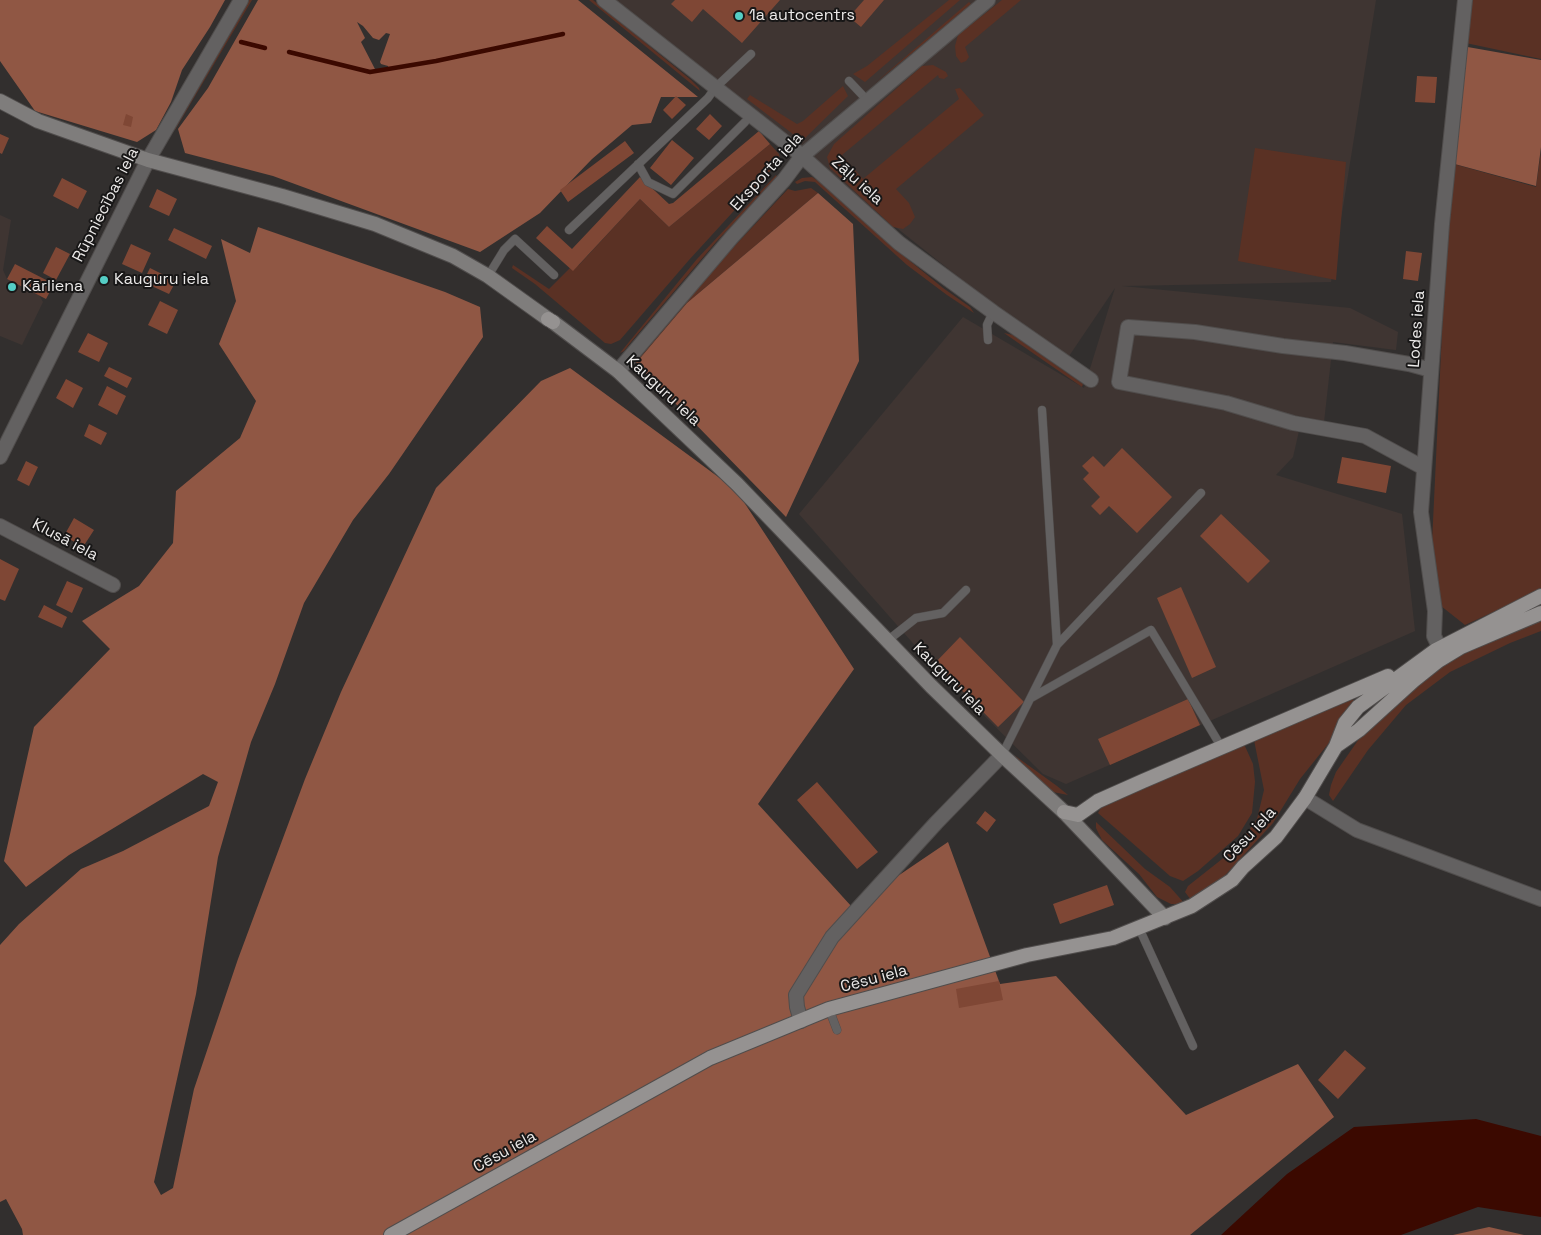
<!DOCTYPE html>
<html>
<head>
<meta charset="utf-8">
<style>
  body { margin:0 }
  canvas { display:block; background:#322f2e }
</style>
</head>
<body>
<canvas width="1541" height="1235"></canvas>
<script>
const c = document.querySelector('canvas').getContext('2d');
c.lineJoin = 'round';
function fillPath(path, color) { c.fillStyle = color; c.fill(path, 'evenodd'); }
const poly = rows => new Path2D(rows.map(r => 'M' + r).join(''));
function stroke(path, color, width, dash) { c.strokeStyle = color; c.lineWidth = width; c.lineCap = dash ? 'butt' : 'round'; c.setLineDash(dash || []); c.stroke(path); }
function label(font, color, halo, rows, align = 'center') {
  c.font = font + ' "Space Grotesk",sans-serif'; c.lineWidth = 4; c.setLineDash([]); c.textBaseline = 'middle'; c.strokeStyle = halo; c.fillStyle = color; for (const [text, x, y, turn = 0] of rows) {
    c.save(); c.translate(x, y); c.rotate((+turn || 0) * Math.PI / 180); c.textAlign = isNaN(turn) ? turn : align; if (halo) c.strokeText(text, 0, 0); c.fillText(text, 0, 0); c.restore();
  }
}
const built = poly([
  [611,0,1376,0,1331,282,1122,286,1350,308,1398,332,1396,350,1333,342,1324,422,1302,418,1293,457,1276,475,1402,514,1415,631,1066,784,1043,774,926,658,799,514,963,317,1084,388,1115,288,1065,362],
  [0,215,11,220,3,270,7,279,39,295,43,302,22,345,0,336]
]);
const green = poly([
  [249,0,252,0,175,130,172,130],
  [589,0,593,0,691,80,699,88,700,91],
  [949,0,960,0,865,82,853,74,867,66],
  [1002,0,1021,0,965,47,969,57,966,61,961,63,956,56,955,46,958,35],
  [1465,0,1541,0,1541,59,1461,42],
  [969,2,972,5,875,83],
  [933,65,946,72,948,76,944,79,939,78,938,75,842,155,863,179,959,99,955,89,960,88,981,112,984,115,896,189,909,203,915,217,910,224,903,229,893,227,830,168,827,157,834,144,922,66],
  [843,86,848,96,802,141,747,99,750,95,797,124,803,121],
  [770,144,779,154,780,159,774,167,689,260,620,340,611,344,605,343,535,284,512,268,513,265,549,289,570,268,579,265,640,199,669,227],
  [1255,148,1346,162,1336,280,1238,261],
  [1541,151,1541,590,1465,625,1441,606,1432,543,1450,163,1536,187],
  [776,175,778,178,716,242,631,342,624,351,620,353,697,259],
  [812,177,826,186,894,248,943,288,970,307,974,313,947,295,907,265,815,182,805,181,797,184,795,182,802,178],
  [811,188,818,193,687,303,636,363,641,353,715,267,788,189,795,191],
  [1004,333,1013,335,1083,384,1082,387],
  [1541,617,1541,631,1510,643,1450,672,1406,705,1368,750,1333,801,1329,795,1331,785,1336,772,1361,736,1408,690,1447,662,1470,648],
  [1351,698,1356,702,1336,734,1300,779,1273,823,1218,883,1191,900,1185,892,1188,886,1236,848,1257,819,1264,790,1254,740],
  [1244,744,1253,764,1255,782,1252,813,1238,836,1198,871,1183,881,1170,876,1098,813,1102,806],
  [1014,755,1057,786,1068,795,1053,792,1033,775],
  [1096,822,1145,869,1170,887,1185,904,1171,904,1157,897,1139,874,1102,840,1096,828]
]);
const forest = poly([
  [0,0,225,0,210,27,182,70,171,102,156,130,137,142,35,111,0,61],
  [258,0,578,0,698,97,661,97,651,123,632,125,592,159,540,213,480,252,273,176,185,153,178,129,208,88],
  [357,22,363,26,373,38,379,40,386,33,390,34,380,62,381,64,388,66,389,70,376,71,361,42,365,38],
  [1462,46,1541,60,1541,147,1536,186,1451,163],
  [818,193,853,224,859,361,786,517,636,363,687,303],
  [258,227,445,292,480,307,483,337,389,474,353,520,304,603,275,684,251,742,218,857,196,994,154,1182,161,1195,173,1188,194,1089,238,959,305,779,341,692,436,488,541,381,570,368,736,490,854,669,758,804,852,907,948,842,1000,984,1056,976,1186,1115,1298,1064,1334,1117,1190,1235,23,1235,22,1229,6,1199,0,1202,0,945,19,924,81,869,123,851,209,806,218,782,203,774,69,855,26,887,4,861,34,727,110,649,82,621,139,586,173,543,176,491,240,438,256,401,219,344,236,301,221,239,250,253],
  [1489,1227,1524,1235,1453,1235]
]);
const water = poly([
  [1476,1119,1541,1136,1541,1217,1478,1207,1401,1235,1221,1235,1287,1174,1354,1127]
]);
const stream = poly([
  [241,42,265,48],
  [289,52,370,72,436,61,563,34]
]);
const building = poly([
  [675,0,780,0,742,43,703,9,692,22,671,4],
  [864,0,884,0,861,27,849,17],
  [1417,76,1437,77,1435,103,1415,102],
  [676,96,686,105,672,119,663,110],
  [126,114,133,117,131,127,123,125],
  [710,114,722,126,709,140,696,129],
  [759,131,770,144,669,227,640,199,573,271,536,238,547,226,572,249,640,177,669,204,673,203],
  [0,134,9,138,2,154,0,153],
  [672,140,694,158,671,185,650,168],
  [625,141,634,153,568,202,560,190],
  [62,178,87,191,78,209,53,196],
  [157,189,177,199,169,216,149,207],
  [174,228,212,246,206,259,168,240],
  [131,244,151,253,142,273,122,264],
  [56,247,70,254,56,280,43,273],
  [1406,251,1422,253,1418,281,1403,279],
  [15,264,54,284,46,299,7,279],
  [150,268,176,281,169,294,143,282],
  [160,301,178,310,167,334,148,325],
  [88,333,108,343,99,362,78,352],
  [109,367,132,378,127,388,104,376],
  [66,379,83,388,73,408,56,398],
  [107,386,126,396,117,415,98,405],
  [89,424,107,433,101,445,84,436],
  [1122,448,1172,497,1137,533,1109,506,1100,515,1091,506,1100,497,1083,479,1089,473,1082,466,1093,456,1104,467],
  [1342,457,1391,466,1386,493,1337,483],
  [26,461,38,467,29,486,17,480],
  [1221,514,1270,561,1248,583,1200,536],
  [74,518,94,530,83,547,64,536],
  [0,559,19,569,5,601,0,599],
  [67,581,83,588,72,613,56,605],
  [1181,587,1216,667,1192,678,1157,598],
  [44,605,67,617,62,628,38,617],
  [960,637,1024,702,998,727,935,663],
  [1188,699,1200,725,1110,765,1098,739],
  [817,782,878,852,857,869,797,800],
  [985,811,996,820,987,832,976,823],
  [1107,885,1114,905,1060,924,1053,904],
  [999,981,1003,1000,959,1008,956,989],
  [1345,1050,1366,1068,1338,1099,1318,1080]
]);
const service = poly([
  [849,81,867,100],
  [638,164,648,182,673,194,745,122],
  [569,230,708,98,715,88,751,54],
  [488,276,504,250,515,239,554,275],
  [988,340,987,325,993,312],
  [887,641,916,618,943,613,966,590],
  [1057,645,1201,493],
  [1031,698,1151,630,1222,748],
  [1002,755,1057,645,1042,410],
  [1139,928,1193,1046],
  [829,1009,837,1030]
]);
const minor = poly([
  [604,0,795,150,899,243,993,312,1091,380],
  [618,371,732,237,784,180,802,156,988,0],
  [1424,468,1365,436,1293,423,1226,403,1119,382,1128,327,1195,332,1283,346,1345,353,1409,364,1431,370],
  [0,526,113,585],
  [1444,657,1434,636,1435,611,1421,512,1442,224,1465,0],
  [1305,798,1357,830,1541,899],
  [801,1021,797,1007,796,995,832,937,936,823,1002,755]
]);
const tertiary = poly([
  [0,457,148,160,241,0]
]);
const secondary = poly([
  [0,101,38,121,148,160,282,196,375,224,453,256,488,276,548,319],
  [553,322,618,371,737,484,931,686,1002,755,1064,812,1165,918]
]);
const primary = poly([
  [548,319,553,322],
  [1336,746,1359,730,1413,681,1438,661,1461,647,1541,613],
  [1064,812,1078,815,1098,801,1143,781,1388,676],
  [391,1235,710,1058,829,1009,1027,955,1113,938,1192,906,1232,880,1243,867,1276,837,1305,798,1336,746,1345,723,1358,707,1436,650,1541,596]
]);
const markers = [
  [739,16,5,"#55cec5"],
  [104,280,5,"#55cec5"],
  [12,287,5,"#55cec5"]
];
const poiNames = [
  ["1a autocentrs",749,16],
  ["Kauguru iela",114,280],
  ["Kārliena",22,287]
];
const streetNames = [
  ["Eksporta iela",767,172,-48],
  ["Zāļu iela",857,181,42],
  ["Rūpniecības iela",106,205,-63],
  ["Lodes iela",1417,329,-86],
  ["Kauguru iela",663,391,43],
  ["Klusā iela",65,540,28],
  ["Kauguru iela",949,679,45],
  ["Cēsu iela",1250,835,-47],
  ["Cēsu iela",874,979,-15],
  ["Cēsu iela",505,1152,-29]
];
fillPath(built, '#3f3532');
fillPath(green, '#5a3124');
fillPath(forest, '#905744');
fillPath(water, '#3b0900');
stroke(stream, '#3b0900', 4.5);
fillPath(building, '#7f4735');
stroke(service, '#504d4c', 9);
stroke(minor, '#504d4c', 16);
stroke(tertiary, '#504d4c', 16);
stroke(secondary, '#504d4c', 16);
stroke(primary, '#504d4c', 16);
stroke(service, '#636161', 8);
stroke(minor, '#636161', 14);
stroke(tertiary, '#636161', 14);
stroke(secondary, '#7f7d7c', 14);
stroke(primary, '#959291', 14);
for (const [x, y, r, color] of markers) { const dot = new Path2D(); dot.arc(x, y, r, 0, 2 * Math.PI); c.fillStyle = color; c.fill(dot); stroke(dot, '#181717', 2); }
label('16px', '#eceae9', '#181717', poiNames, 'left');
label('16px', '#eceae9', '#181717', streetNames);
</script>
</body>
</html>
